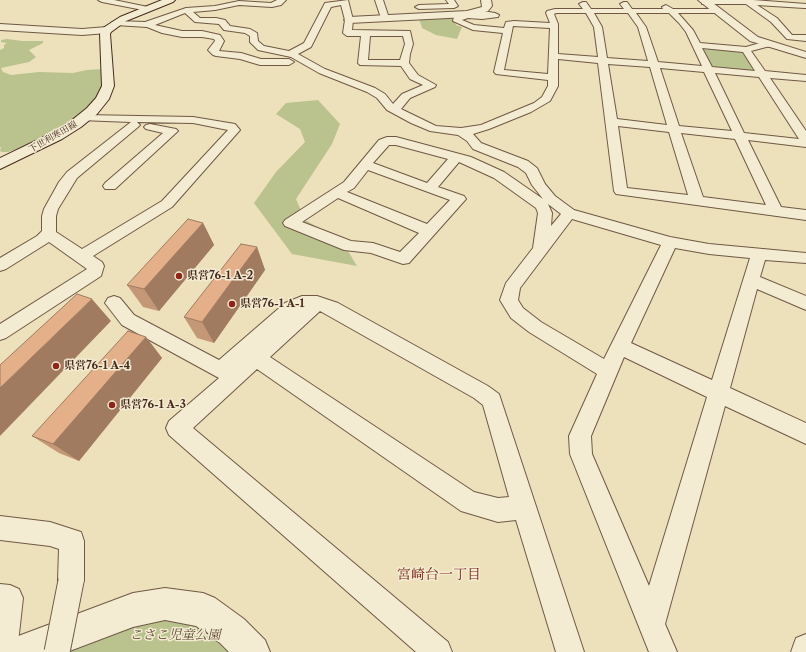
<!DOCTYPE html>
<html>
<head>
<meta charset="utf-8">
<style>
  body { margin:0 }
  canvas { display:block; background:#ece1bb }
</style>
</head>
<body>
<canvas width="806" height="652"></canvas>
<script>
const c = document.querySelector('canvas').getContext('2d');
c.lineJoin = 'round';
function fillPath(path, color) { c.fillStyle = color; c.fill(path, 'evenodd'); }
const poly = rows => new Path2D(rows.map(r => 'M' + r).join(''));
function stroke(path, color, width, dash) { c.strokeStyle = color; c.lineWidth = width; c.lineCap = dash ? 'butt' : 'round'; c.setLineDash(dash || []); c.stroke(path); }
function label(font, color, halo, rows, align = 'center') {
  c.font = font + ' "Libre Caslon Text","Noto Serif JP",serif'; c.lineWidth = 3; c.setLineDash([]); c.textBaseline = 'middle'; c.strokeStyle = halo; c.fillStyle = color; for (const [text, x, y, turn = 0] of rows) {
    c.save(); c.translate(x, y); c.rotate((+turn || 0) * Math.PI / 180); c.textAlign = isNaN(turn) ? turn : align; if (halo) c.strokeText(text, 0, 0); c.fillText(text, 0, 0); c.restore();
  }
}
const green = poly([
  [450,14,456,25,462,27,457,39,436,35,422,28,418,15],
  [7,39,22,41,43,41,43,43,29,50,36,57,29,62,1,68,3,72,11,75,39,72,73,73,87,70,102,69,108,79,98,100,64,128,24,147,8,152,2,152,0,151,1,147,0,147,0,50,4,48,4,45,7,43,1,42,1,40],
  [705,47,744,51,756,71,754,72,711,67,702,48],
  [318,100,340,124,332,144,296,199,305,220,342,241,357,266,292,254,254,203,276,172,305,142,300,129,276,114,286,103],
  [184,618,235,652,67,652,135,622]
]);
const minor = poly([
  [98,0,114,0,148,7,152,9,148,11,102,2,98,0],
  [277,0,286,0,281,5,272,7,239,5,215,10,193,12,200,18,216,18,225,20,230,26,250,29,257,33,258,41,264,46,289,51,304,43,325,3,348,0,353,20,352,30,410,31,413,44,410,54,409,63,418,75,436,85,435,87,410,98,401,109,436,126,461,128,481,125,534,103,542,97,548,86,548,80,496,74,494,72,503,33,473,30,453,21,454,17,468,14,475,14,472,12,476,10,495,13,499,15,498,17,482,19,468,18,462,20,474,25,504,28,506,22,514,21,550,23,546,13,547,11,555,9,583,9,579,4,583,2,586,2,591,9,624,9,620,4,624,2,627,2,632,9,663,9,662,7,666,5,673,9,716,9,720,11,719,13,678,13,693,30,700,43,746,47,767,41,770,42,771,44,770,46,751,51,765,71,806,75,806,81,770,78,806,131,806,147,748,140,781,207,806,210,806,220,616,194,614,191,598,63,558,59,558,86,550,101,531,112,489,129,473,134,481,143,528,161,537,168,545,184,555,196,574,210,670,237,709,244,806,253,806,263,765,260,760,277,806,296,806,310,757,289,730,388,806,423,806,444,725,406,665,624,677,652,649,652,570,454,569,436,597,374,529,332,511,318,500,300,506,283,533,248,538,213,536,208,494,178,459,162,438,187,464,196,466,199,409,263,403,264,371,253,344,250,285,226,283,223,285,220,344,182,379,140,387,137,396,137,471,157,504,172,543,199,532,185,526,173,518,167,473,149,467,141,458,135,430,131,411,123,387,110,377,98,367,92,319,73,291,57,258,50,250,42,250,36,245,33,224,30,219,24,195,22,185,13,155,25,182,31,202,31,220,35,224,41,219,51,241,53,261,59,289,59,294,62,289,65,260,65,240,59,216,56,213,55,208,50,215,41,214,39,202,37,182,37,162,33,147,27,115,25,111,23,115,21,145,22,186,8,215,6,239,1,271,3,277,0],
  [341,5,345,20,343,33,347,36,361,36,358,63,360,65,401,66,410,79,423,85,402,94,393,104,385,94,375,88,325,69,298,54,311,47,331,7,341,5],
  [556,13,586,13,594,27,598,57,558,54,558,24,554,14,556,13],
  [594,13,628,13,638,27,648,61,607,58,602,27,594,13],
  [636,13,669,13,679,23,686,32,702,66,658,62,646,27,636,13],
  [513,26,550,28,548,74,504,70,513,26],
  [370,36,403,36,405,44,400,60,368,60,370,36],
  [702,48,743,52,755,71,712,67,702,48],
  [608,64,650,67,667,125,617,119,608,64],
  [660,68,704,72,732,131,679,126,660,68],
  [715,73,759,77,799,139,744,133,715,73],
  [618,126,669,132,688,195,627,188,618,126],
  [681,133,735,139,766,205,703,197,681,133],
  [389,145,396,145,448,159,427,183,373,163,389,145],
  [368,170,450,200,427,224,347,192,354,188,368,170],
  [338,198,419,233,400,252,373,243,351,241,302,222,338,198],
  [548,204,561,214,551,226,552,213,548,204],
  [572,219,661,245,604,359,541,322,523,308,518,300,520,288,572,219],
  [675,248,709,254,750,258,712,380,631,343,675,248],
  [624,357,707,397,649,586,592,454,591,436,624,357],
  [375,0,383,0,389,18,388,20,385,20,381,18,375,0],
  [446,0,454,0,458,6,454,8,419,9,415,7,419,5,449,4,446,0],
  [702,0,753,0,806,4,806,8,804,8,757,5,777,18,792,35,806,35,806,41,787,39,771,22,746,4,702,4,702,0],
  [0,24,82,29,107,27,111,30,107,33,82,35,0,30,0,24],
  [84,115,193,117,235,124,240,130,172,207,93,256,102,262,104,266,101,276,6,338,0,340,0,324,87,269,49,242,6,269,0,271,0,258,37,236,42,231,42,216,44,209,59,182,67,172,131,122,80,120,78,118,80,116,84,115],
  [137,122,193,123,228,130,162,201,82,249,56,232,56,216,58,209,77,178,138,127,140,125,137,122],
  [150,124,176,129,178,131,115,189,105,189,103,186,105,183,163,133,146,129,144,127,146,125,150,124],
  [114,296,120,298,134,315,219,360,285,303,302,296,317,296,338,303,488,386,499,394,584,652,556,652,516,520,498,522,461,511,257,369,193,428,448,642,452,652,416,652,169,435,166,428,169,421,219,378,122,325,105,303,108,298,114,296],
  [320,311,474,398,483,405,509,497,498,498,474,492,270,357,320,311],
  [0,516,50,522,81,532,84,541,84,581,80,590,71,594,62,590,58,581,59,549,50,546,0,540,0,516],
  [0,584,10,585,19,589,23,598,17,652,0,652,0,584],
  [806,634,806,652,791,652,796,638,806,634]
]);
const tertiary = poly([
  [481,0,491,0,492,6,488,11,468,17,349,23,344,20,349,17,467,11,482,7,481,0],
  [698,0,709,0,758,37,806,52,806,58,750,41,698,0],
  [165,588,203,593,215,598,244,619,265,640,270,652,229,652,220,643,196,626,165,620,133,627,67,652,4,652,9,640,21,635,133,593,165,588]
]);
const secondary = poly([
  [162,0,175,0,173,2,126,21,111,32,110,34,114,86,109,99,97,114,81,127,62,139,0,169,0,158,52,133,71,121,87,108,96,98,102,86,100,34,103,28,120,17,162,0]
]);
const minorBridge = poly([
  [57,652,71,581]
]);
const wall = poly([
  [203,223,214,245,159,311,143,307,127,285],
  [257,247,265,270,214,343,197,338,184,317],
  [146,337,162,358,79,461,59,453,32,436]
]);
const shadedWall = poly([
  [203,223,214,245,159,311,144,289],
  [257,247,265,270,214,343,202,322],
  [92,299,111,321,0,436,0,388],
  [146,337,162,358,79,461,53,444]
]);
const building = poly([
  [188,219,203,223,144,289,127,285,188,219],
  [241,244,257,247,202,322,184,317,241,244],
  [77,294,92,299,0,388,0,365,77,294],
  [128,331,146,337,53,444,32,436,128,331]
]);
const markers = [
  [179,276,4,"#8f2418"],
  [232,304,4,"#8f2418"],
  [56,366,4,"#8f2418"],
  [112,405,4,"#8f2418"]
];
const farStreetnames = [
  ["下世利寒田線",53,137,-30]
];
const poiNames = [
  ["県営76-1 A-2",187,276],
  ["県営76-1 A-1",240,304],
  ["県営76-1 A-4",64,366],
  ["県営76-1 A-3",120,405]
];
const nearParknames = [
  ["こさこ児童公園",175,635]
];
const nearNeighbourhoodnames = [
  ["宮崎台一丁目",439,575]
];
fillPath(green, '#bac28e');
stroke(minor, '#705844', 2);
stroke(tertiary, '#705844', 2);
stroke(secondary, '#472a1c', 2);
fillPath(minor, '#f3ecd3');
fillPath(tertiary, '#f3ecd3');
fillPath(secondary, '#f3ecd3');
stroke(minorBridge, '#705844', 27, []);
stroke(minorBridge, '#f3ecd3', 25);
fillPath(wall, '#c49776');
fillPath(shadedWall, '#a07b60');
fillPath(building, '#e4b089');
stroke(building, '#a07b60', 1);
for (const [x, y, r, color] of markers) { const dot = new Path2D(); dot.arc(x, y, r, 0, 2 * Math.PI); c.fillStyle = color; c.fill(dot); stroke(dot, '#f3ecd3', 1.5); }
label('9px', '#472a1c', '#f3ecd3', farStreetnames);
label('bold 11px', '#472a1c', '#f3ecd3', poiNames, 'left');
label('italic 13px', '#5e4833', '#f3ecd3', nearParknames);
label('14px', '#7a1f14', '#f3ecd3', nearNeighbourhoodnames);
</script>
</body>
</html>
